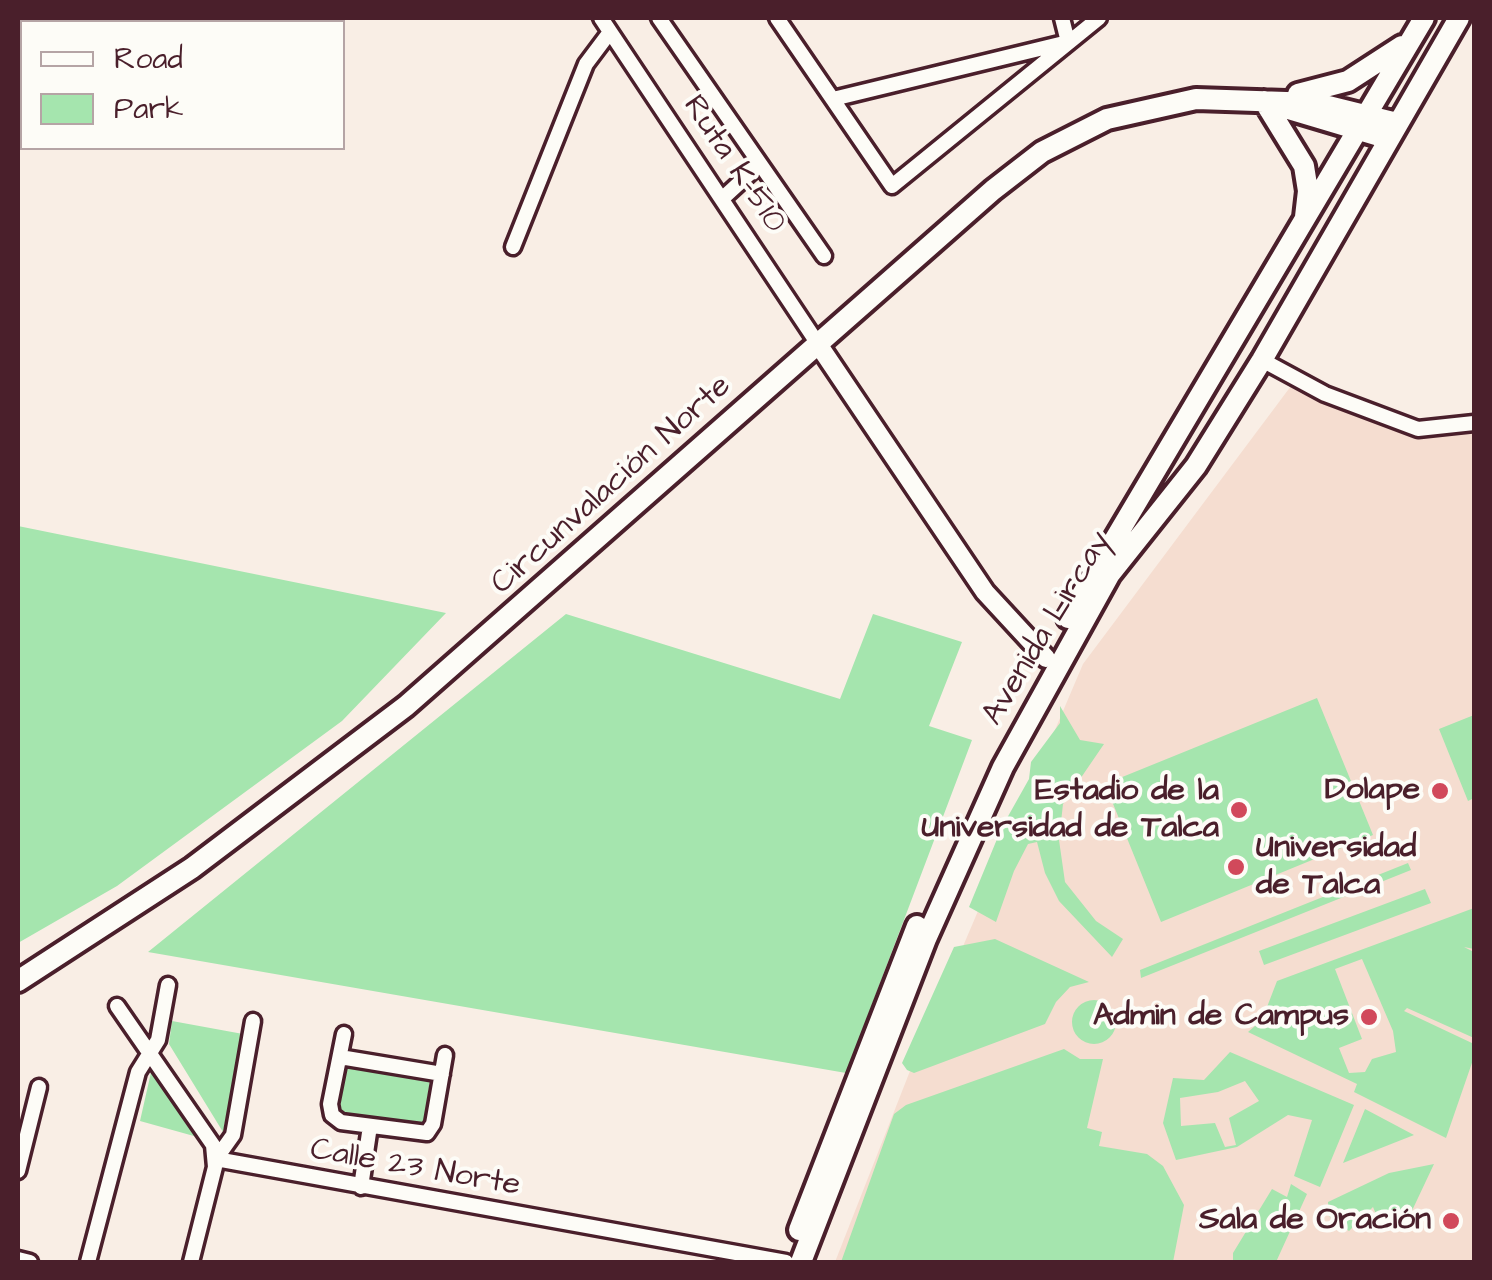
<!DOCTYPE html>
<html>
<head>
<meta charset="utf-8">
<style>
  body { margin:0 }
  #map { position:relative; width:1492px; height:1280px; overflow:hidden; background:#f9eee5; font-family:"Architects Daughter",sans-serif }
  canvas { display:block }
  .frame { position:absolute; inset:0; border:20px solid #4a1f2b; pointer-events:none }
  .legend { position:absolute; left:20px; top:20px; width:325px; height:130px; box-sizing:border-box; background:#fdfcf7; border:2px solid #b5a4a5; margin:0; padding:12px 18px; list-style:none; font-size:30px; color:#4a1f2b }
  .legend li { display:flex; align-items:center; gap:20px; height:50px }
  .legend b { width:50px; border:2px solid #b5a4a5 }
</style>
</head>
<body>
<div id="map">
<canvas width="1492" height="1280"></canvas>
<div class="frame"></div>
<ul class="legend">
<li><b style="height:12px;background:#fdfcf7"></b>Road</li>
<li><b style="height:28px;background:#a5e5ae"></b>Park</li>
</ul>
</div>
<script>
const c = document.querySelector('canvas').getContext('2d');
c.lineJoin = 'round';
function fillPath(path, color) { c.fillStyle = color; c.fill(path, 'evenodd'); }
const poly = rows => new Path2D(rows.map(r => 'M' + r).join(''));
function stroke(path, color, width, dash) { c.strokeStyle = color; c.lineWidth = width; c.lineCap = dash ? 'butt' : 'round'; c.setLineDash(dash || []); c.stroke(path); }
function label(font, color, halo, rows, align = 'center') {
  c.font = font + ' "Architects Daughter",sans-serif'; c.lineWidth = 8; c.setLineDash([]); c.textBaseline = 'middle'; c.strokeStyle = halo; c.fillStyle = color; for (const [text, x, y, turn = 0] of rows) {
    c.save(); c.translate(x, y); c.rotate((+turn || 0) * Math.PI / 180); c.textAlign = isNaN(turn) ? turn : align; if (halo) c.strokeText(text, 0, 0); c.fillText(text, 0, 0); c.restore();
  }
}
const built = poly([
  [1291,386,1418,436,1474,426,1474,1262,835,1262,910,1071,1083,664]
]);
const green = poly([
  [18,526,446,613,342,721,117,886,18,943],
  [566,614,840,699,873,614,962,642,929,726,972,740,846,1073,148,952],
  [1317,698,1373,835,1161,922,1105,784],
  [1060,706,1080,740,1104,744,1063,804,1059,840,1065,882,1096,921,1123,939,1112,957,1059,901,1045,873,1037,842,1028,844,1014,871,996,922,969,907,1002,827,1029,779,1031,762,1060,723],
  [1474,715,1474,798,1468,801,1439,729],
  [1408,863,1411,870,1141,978,1140,970],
  [1425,889,1431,903,1264,965,1259,951],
  [1474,908,1474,949,1464,947,1474,952,1474,1038,1407,1008,1404,1011,1474,1044,1474,1057,1446,1138,1354,1092,1357,1084,1248,1032,1262,1020,1277,981],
  [1362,959,1393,1031,1396,1052,1372,1059,1365,1072,1349,1073,1339,1048,1362,1039,1335,969],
  [995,939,1089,982,1070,987,1056,1002,1045,1024,914,1073,907,1070,902,1063,954,947],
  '1072 1022a22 22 0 1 1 44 0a22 22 0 1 1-44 0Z',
  [172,1021,243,1034,223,1132,169,1044],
  [1064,1049,1080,1059,1103,1059,1087,1128,1102,1132,1099,1146,1147,1154,1163,1166,1184,1205,1173,1262,841,1262,894,1114,906,1105],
  [1230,1052,1354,1105,1320,1187,1294,1176,1312,1120,1288,1115,1237,1147,1176,1160,1163,1123,1173,1078,1204,1080],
  [1245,1081,1259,1101,1229,1118,1236,1145,1225,1147,1215,1123,1181,1126,1180,1098,1218,1092],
  [347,1066,430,1081,423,1128,339,1111],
  [152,1068,201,1138,140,1121],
  [1365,1109,1414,1135,1343,1163],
  [1434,1164,1409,1217,1382,1229,1373,1207,1349,1231,1329,1216,1328,1202,1389,1173],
  [1291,1184,1307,1194,1276,1262,1233,1262,1233,1253,1272,1189,1287,1197]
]);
const minor = poly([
  [601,18,818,344],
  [659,18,824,256],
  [777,18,892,186,1099,18],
  [833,99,1068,42,1062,18],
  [723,198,760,164],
  [513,247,586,64,610,32],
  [1262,360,1325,394,1418,429,1474,423],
  [117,1006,213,1145,215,1167,191,1262],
  [344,1034,330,1104,332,1115,341,1122,427,1133,433,1124,445,1055],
  [340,1057,442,1074],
  [216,1159,786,1262],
  [216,1159,233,1135,253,1021],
  [18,1171,39,1087],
  [361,1187,370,1126],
  [18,1259,30,1262],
  [88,1262,138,1072,158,1040,168,985]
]);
const tertiary = poly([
  [818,344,985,592,1046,658]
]);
const primary = poly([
  [1298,94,1348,81,1402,46],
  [1264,101,1304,166,1308,191,1305,217],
  [1285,108,1389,139],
  [1068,618,1424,18],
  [18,981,192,868,406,706,993,190,1042,152,1107,119,1196,99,1316,103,1397,123],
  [799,1230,917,926],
  [801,1262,926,939,1003,767,1110,574,1196,466,1262,360,1459,18]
]);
const markers = [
  [1440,791,10,"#d1495b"],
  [1239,810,10,"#d1495b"],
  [1236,867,10,"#d1495b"],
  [1369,1017,10,"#d1495b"],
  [1451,1221,10,"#d1495b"]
];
const streetNames = [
  ["Ruta K-510",733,165,56],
  ["Circunvalación Norte",612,486,-42],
  ["Avenida Lircay",1048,629,-59],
  ["Calle 23 Norte",415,1169,10]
];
const poiNames = [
  ["Dolape",1420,791],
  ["Estadio de la",1219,792],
  ["Universidad de Talca",1219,829],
  ["Universidad",1256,849,"left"],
  ["de Talca",1256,886,"left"],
  ["Admin de Campus",1349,1017],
  ["Sala de Oración",1431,1221]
];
fillPath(built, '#f5ddd0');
fillPath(green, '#a5e5ae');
stroke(minor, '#4a1f2b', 21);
stroke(tertiary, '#4a1f2b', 25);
stroke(primary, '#4a1f2b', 28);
stroke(minor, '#fdfcf7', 14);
stroke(tertiary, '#fdfcf7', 18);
stroke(primary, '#fdfcf7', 20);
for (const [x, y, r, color] of markers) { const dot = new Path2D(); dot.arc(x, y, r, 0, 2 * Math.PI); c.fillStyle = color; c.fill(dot); stroke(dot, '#fdfcf7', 4); }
label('32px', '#4a1f2b', '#fdfcf7', streetNames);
label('bold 32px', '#4a1f2b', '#fdfcf7', poiNames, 'right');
</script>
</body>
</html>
